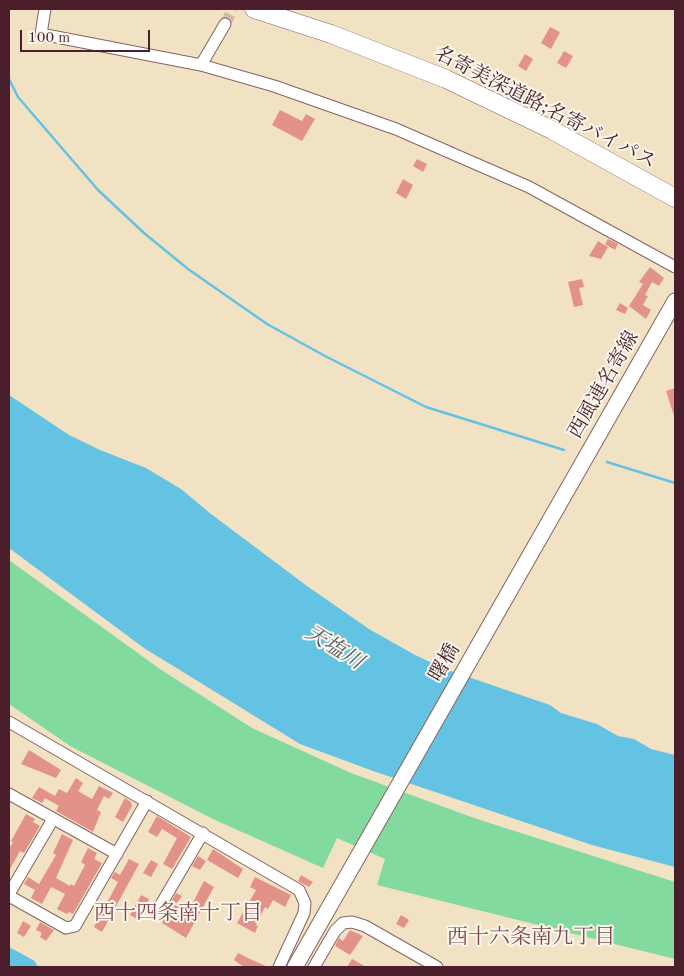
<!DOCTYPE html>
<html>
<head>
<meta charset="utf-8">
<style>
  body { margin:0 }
  #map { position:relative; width:684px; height:976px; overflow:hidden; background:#f2e2c4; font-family:"Old Standard TT",serif }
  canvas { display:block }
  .frame { position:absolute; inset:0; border:10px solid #4a1f2b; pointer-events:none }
  .scale { position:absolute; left:20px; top:30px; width:130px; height:22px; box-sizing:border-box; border:2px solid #4a1f2b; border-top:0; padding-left:6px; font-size:15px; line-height:18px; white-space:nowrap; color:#4a1f2b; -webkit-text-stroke:4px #fbf7ec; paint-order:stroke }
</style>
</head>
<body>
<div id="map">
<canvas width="684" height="976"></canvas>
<div class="frame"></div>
<div class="scale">100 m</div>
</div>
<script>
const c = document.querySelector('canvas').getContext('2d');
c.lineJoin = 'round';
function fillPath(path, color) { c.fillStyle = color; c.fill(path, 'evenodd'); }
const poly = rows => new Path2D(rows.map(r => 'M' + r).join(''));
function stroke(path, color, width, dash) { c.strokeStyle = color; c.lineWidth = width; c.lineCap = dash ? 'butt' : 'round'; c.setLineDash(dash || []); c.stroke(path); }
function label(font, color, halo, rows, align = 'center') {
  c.font = font + ' "Old Standard TT","Noto Serif JP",serif'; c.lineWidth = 4; c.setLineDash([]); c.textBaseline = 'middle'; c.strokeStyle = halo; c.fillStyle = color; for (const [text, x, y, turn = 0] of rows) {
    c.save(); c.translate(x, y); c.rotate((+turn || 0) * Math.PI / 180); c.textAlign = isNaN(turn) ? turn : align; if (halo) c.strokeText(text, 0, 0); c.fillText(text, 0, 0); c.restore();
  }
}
const green = poly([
  [9,560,160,669,252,728,351,773,477,819,675,882,675,959,377,885,385,859,337,838,323,868,215,820,70,746,9,704]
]);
const water = poly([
  [9,395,69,435,100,450,146,468,181,489,211,514,307,586,369,629,415,655,445,669,550,705,561,713,597,724,618,736,634,739,651,749,675,755,675,867,592,845,373,771,300,744,144,648,9,548]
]);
const stream = poly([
  [9,79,18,97,98,190,144,233,188,269,267,324,325,356,426,407,564,450],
  [607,462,675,483]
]);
const river = poly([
  [9,956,29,967]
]);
const building = poly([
  [550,27,560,32,551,49,541,43],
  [564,51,573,56,566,68,557,63],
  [525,54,533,59,526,71,518,66],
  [280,110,302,121,306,114,315,119,302,141,272,125],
  [417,159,427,164,423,172,413,166],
  [403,179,413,185,406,199,396,193],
  [608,239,618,244,615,250,605,244],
  [598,241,608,247,601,259,589,256],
  [650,267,664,278,659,286,652,282,645,295,648,296,643,305,651,310,646,319,629,306,643,284,639,282],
  [582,279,584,287,579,288,583,305,574,307,568,282],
  [620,303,628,308,625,314,616,310],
  [675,388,675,416,674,416,666,391],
  [29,750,61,770,56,778,21,764],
  [76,778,83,783,78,791,92,799,99,786,113,793,109,799,104,796,97,810,101,812,93,832,56,811,59,806,45,798,42,803,32,798,39,787,55,796,59,789,67,793],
  [125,798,131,802,132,806,123,822,115,817],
  [26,814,35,819,33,822,40,826,24,853,20,851,9,871,9,849,13,842,11,841],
  [157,816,191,837,172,869,163,864,177,838,162,829,157,837,148,832],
  [62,834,73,840,56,878,70,886,71,884,74,886,85,865,81,862,88,848,97,853,94,859,102,863,73,914,69,912,67,914,57,909,65,894,51,887,42,904,31,898,35,890,24,884,28,877,39,884,56,855,53,853],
  [213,849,243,869,238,878,207,860],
  [198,856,206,861,200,870,192,866],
  [129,859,139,864,102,932,94,927,118,882,111,878,115,872,120,875],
  [151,860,158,864,151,877,143,873],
  [301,875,313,882,309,887,298,881],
  [255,877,291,895,285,907,273,900,268,909,265,907,256,925,258,926,255,933,237,923,256,890,250,887],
  [204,881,214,887,186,938,162,923,173,904,188,912],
  [176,893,182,896,177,903,172,900],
  [141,895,149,899,139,920,130,915],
  [401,915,409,920,404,928,396,924],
  [23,921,31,926,24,937,17,933],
  [40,922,54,930,46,941,40,937,42,933,36,930],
  [350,930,363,936,350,955,335,946,339,938,343,941],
  [238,953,252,960,268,967,244,967,234,960],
  [352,959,366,967,347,967]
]);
const minorTunnel = poly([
  [225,24,233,9]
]);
const minor = poly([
  [45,9,41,34,201,65,274,86,396,129,529,187,675,267],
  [201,65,225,24],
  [9,722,299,890,305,903,304,913,279,967],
  [9,794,117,854],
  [9,894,53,819],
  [9,896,66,928,75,926,147,801],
  [156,913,203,833],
  [314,967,335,931,343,923,352,922,365,926,437,967]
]);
const major = poly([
  [295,967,675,301]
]);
const highway = poly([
  [254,9,331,34,446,79,552,130,675,198]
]);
const streetNames = [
  ["名寄美深道路;名寄バイパス",545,108,27],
  ["西風連名寄線",604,385,-60],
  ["曙橋",445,663,-60]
];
const waterNames = [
  ["天塩川",334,648,32]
];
const neighbourhoodNames = [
  ["西十四条南十丁目",178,913],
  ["西十六条南九丁目",531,937]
];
fillPath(green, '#83da9e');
fillPath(water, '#64c2e2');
stroke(stream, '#64c2e2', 2.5);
stroke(river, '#64c2e2', 16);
fillPath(building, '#e3928a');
stroke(minorTunnel, '#d0bba5', 11, [11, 5.5]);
stroke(minor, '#856361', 13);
stroke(major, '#856361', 17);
stroke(highway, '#856361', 19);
stroke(minor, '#fff', 11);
stroke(major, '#fff', 15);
stroke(highway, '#fff', 18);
label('20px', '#4a1f2b', '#fbf7ec', streetNames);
label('italic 21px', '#53586b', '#fbf7ec', waterNames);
label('21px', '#80474c', '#fbf7ec', neighbourhoodNames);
</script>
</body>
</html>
